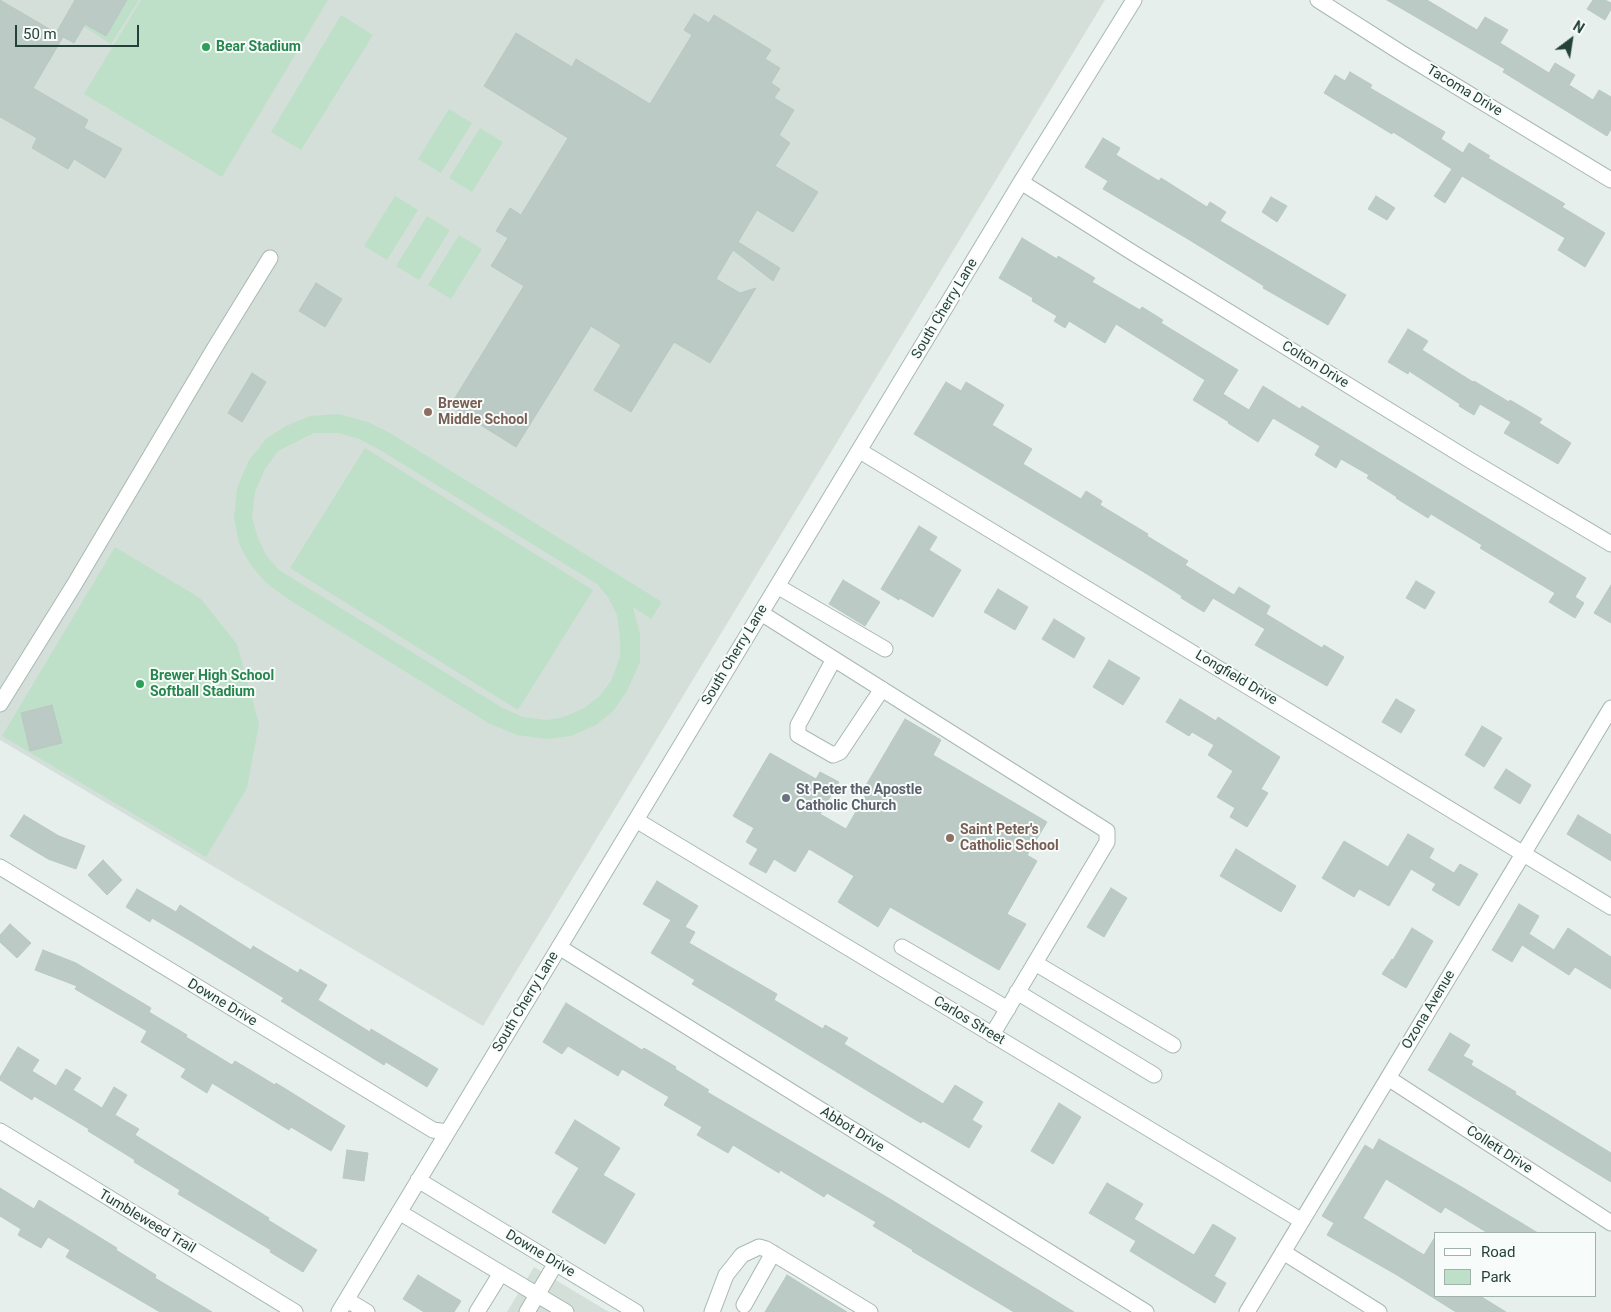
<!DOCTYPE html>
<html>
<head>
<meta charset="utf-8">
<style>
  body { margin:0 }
  #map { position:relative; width:1611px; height:1312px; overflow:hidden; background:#e6efeb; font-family:Roboto,sans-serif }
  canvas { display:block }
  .legend { position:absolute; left:1434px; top:1232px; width:162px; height:65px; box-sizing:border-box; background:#f7fbf9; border:1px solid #a3b1ad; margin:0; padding:6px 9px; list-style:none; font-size:15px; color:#24423a }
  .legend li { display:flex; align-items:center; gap:10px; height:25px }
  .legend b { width:25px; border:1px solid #a3b1ad }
  .north { position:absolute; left:1546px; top:15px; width:50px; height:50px; -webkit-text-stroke:4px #f7fbf9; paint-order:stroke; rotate:31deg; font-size:14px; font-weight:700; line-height:20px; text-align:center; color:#24423a }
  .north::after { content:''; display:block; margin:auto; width:18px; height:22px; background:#24423a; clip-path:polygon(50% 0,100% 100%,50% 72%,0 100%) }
  .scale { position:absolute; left:15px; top:25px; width:124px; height:22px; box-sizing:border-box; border:2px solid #24423a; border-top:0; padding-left:6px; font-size:15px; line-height:18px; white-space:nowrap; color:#24423a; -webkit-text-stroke:4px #f7fbf9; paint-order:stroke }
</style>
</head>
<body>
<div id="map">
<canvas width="1611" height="1312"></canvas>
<ul class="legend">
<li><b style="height:6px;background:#fff"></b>Road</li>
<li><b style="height:14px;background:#bfe0c8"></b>Park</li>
</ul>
<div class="north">N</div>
<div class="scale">50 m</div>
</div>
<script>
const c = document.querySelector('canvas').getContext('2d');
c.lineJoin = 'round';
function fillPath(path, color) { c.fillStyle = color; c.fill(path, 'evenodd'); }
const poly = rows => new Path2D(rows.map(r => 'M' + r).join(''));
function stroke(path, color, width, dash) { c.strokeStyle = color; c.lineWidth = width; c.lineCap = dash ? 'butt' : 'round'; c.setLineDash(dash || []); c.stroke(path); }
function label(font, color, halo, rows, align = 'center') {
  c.font = font + ' Roboto,sans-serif'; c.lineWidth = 4; c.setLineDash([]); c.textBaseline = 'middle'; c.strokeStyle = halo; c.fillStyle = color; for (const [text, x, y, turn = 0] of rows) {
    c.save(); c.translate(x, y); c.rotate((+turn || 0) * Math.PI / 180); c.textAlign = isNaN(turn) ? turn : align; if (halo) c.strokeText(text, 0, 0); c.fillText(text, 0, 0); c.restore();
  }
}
const built = poly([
  [0,0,1105,0,483,1026,0,740],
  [534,1267,609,1312,507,1312]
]);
const green = poly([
  [84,0,139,0,111,44,72,19],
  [141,0,328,0,222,177,84,94],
  [341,15,373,35,301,150,271,132],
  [449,109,472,123,441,173,418,159],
  [480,128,503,142,472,192,449,178],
  [395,196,418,210,387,260,364,246],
  [427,216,450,230,419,280,396,266],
  [459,235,482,249,451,299,428,285],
  [338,414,368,422,390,433,662,602,651,619,633,607,640,634,640,662,627,691,614,710,596,725,571,736,546,739,517,735,490,724,288,599,266,583,250,564,239,544,234,517,237,488,249,460,267,438,286,426,310,416],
  [314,433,338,433,359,439,380,450,597,584,608,597,617,615,620,637,620,657,611,681,600,696,584,708,564,717,547,720,523,717,501,707,279,570,266,555,258,538,252,518,255,492,265,469,278,451],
  [365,448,593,590,518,710,290,568],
  [115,547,200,598,237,644,259,724,247,788,206,857,2,736]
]);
const building = poly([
  [0,0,63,37,33,88,88,120,84,128,122,149,105,178,74,159,68,169,32,148,37,138,0,117,0,0],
  [75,0,127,0,106,36,85,24,74,43,56,33,75,0],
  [1387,0,1427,0,1477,30,1485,17,1508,30,1500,43,1549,73,1555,63,1575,75,1569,85,1593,100,1599,90,1611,97,1611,129,1607,136,1503,72,1505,69,1387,0],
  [1593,0,1605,0,1611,3,1611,9,1605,20,1587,9,1593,0],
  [694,14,709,23,714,15,771,50,765,59,780,68,771,83,780,89,774,98,794,110,779,135,790,143,775,166,818,192,793,232,757,210,738,242,780,268,773,281,733,250,716,279,740,293,756,288,710,363,674,342,631,412,594,390,621,345,591,326,516,447,450,406,524,286,491,266,508,238,496,231,510,208,521,215,568,138,484,86,516,33,572,67,576,59,650,104,692,35,684,30,694,14],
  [1350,72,1372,85,1370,88,1445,132,1441,139,1463,153,1469,143,1490,156,1488,158,1565,204,1562,207,1605,233,1585,267,1558,250,1565,238,1462,176,1445,203,1434,196,1452,169,1393,132,1392,134,1324,93,1335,75,1345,81,1350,72],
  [1103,138,1120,148,1116,155,1159,181,1161,178,1207,207,1210,202,1226,212,1220,221,1346,295,1328,325,1263,288,1264,286,1188,239,1103,189,1108,181,1085,167,1103,138],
  [1376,196,1395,208,1387,220,1368,209,1376,196],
  [1271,197,1287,206,1277,222,1262,212,1271,197],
  [1022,238,1057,259,1058,256,1095,278,1092,282,1140,310,1142,307,1163,320,1161,323,1238,370,1223,394,1249,410,1263,386,1300,409,1302,406,1586,578,1575,597,1584,603,1575,618,1549,602,1555,593,1480,548,1482,545,1431,514,1428,518,1396,498,1397,497,1367,478,1369,475,1341,459,1336,468,1315,455,1320,446,1273,418,1258,442,1228,423,1229,422,1193,400,1205,380,1116,324,1105,343,1069,321,1065,328,1054,321,1057,316,1032,301,1033,298,999,278,1022,238],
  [316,283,342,299,325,327,299,311,316,283],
  [1408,329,1428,341,1422,350,1473,382,1474,381,1509,402,1510,400,1542,419,1539,423,1571,443,1558,464,1504,433,1511,422,1480,404,1474,415,1459,406,1460,404,1409,371,1408,374,1388,362,1408,329],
  [252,373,266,382,242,422,228,413,252,373],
  [946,382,961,391,966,382,1004,405,992,425,1032,449,1023,464,1081,499,1086,491,1102,501,1100,505,1148,534,1147,536,1188,561,1185,565,1234,595,1239,587,1270,606,1266,614,1322,648,1324,645,1344,657,1327,686,1255,645,1265,629,1213,598,1204,612,1181,598,1182,596,1147,574,914,434,946,382],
  [919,526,937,537,929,550,961,570,933,617,900,598,899,600,881,589,919,526],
  [843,580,880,602,865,626,829,604,843,580],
  [1416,581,1435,592,1425,609,1406,598,1416,581],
  [1611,585,1611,623,1594,613,1611,585],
  [998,589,1028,607,1015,630,984,612,998,589],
  [1054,619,1085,638,1074,658,1042,639,1054,619],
  [1109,660,1140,678,1123,705,1093,687,1109,660],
  [1180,699,1216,721,1218,717,1280,757,1261,789,1268,793,1247,827,1230,817,1235,808,1217,797,1233,771,1208,755,1214,745,1192,732,1189,736,1166,722,1180,699],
  [1396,699,1415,710,1401,733,1382,722,1396,699],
  [52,705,62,743,30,751,21,713,52,705],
  [905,719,941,740,933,755,1047,822,1027,855,1037,861,1007,914,1026,924,999,970,890,907,878,927,838,902,854,876,809,849,795,872,774,859,766,873,749,864,758,849,746,842,754,828,733,816,770,753,816,779,820,772,839,782,820,814,846,829,869,789,865,787,905,719],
  [1482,726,1502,738,1484,767,1465,755,1482,726],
  [1506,769,1531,785,1520,804,1494,788,1506,769],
  [24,815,59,836,85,846,76,869,48,859,10,836,24,815],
  [1578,815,1611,835,1611,861,1567,834,1578,815],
  [1408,834,1434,849,1429,858,1454,873,1460,864,1478,874,1459,906,1432,890,1436,884,1411,869,1389,906,1359,889,1354,897,1322,878,1344,841,1388,867,1408,834],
  [1236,849,1296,886,1281,912,1220,876,1236,849],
  [103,860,122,880,107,895,88,875,103,860],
  [657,881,698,906,685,927,695,932,689,943,777,994,774,1000,823,1029,825,1025,848,1038,844,1044,943,1104,955,1085,983,1102,972,1120,982,1126,969,1148,923,1121,921,1123,881,1099,729,1006,692,984,695,980,651,953,671,920,643,904,657,881],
  [1111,888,1127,898,1104,937,1087,927,1111,888],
  [137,889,176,912,180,905,251,950,253,946,298,973,300,969,327,985,318,1000,370,1032,371,1029,438,1069,427,1087,386,1062,384,1065,321,1026,281,1001,284,998,191,941,152,918,150,922,126,907,137,889],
  [1519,904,1539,916,1529,934,1554,950,1568,928,1611,957,1611,989,1575,967,1569,975,1522,945,1512,962,1492,950,1519,904],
  [10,924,31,943,17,958,0,942,0,935,10,924],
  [1412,928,1433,941,1406,988,1382,974,1392,959,1393,960,1412,928],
  [43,950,76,963,151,1008,149,1012,187,1035,186,1037,232,1065,235,1061,275,1085,276,1083,345,1126,331,1151,291,1127,289,1130,212,1083,207,1093,181,1077,186,1069,141,1042,147,1031,75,989,77,986,35,970,43,950],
  [566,1003,642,1050,644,1048,676,1067,675,1069,709,1090,707,1092,890,1199,1074,1312,1014,1312,912,1251,913,1250,873,1226,876,1222,827,1193,824,1197,780,1170,779,1173,733,1145,728,1153,697,1135,702,1127,664,1105,669,1097,622,1069,618,1076,568,1046,562,1054,543,1042,566,1003],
  [1450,1033,1470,1045,1463,1056,1473,1061,1471,1065,1516,1092,1515,1094,1611,1153,1611,1182,1428,1070,1450,1033],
  [18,1047,39,1060,32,1071,56,1086,66,1069,81,1078,73,1090,102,1108,114,1087,127,1095,115,1115,139,1129,135,1135,269,1218,268,1220,317,1250,303,1272,270,1252,271,1250,178,1194,180,1190,134,1162,135,1160,88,1131,89,1129,34,1096,32,1100,0,1080,0,1077,18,1047],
  [1059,1103,1081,1117,1053,1164,1031,1151,1059,1103],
  [575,1120,620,1148,603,1175,635,1194,605,1244,552,1212,579,1168,555,1153,575,1120],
  [1379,1139,1465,1189,1538,1233,1488,1233,1445,1207,1441,1213,1386,1179,1363,1218,1424,1255,1435,1237,1435,1296,1480,1296,1506,1312,1456,1312,1397,1275,1327,1235,1334,1223,1322,1216,1365,1145,1373,1150,1379,1139],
  [347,1150,368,1153,364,1181,343,1178,347,1150],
  [1107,1183,1143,1204,1134,1219,1194,1255,1213,1224,1236,1238,1214,1276,1226,1283,1215,1303,1130,1251,1136,1241,1089,1213,1107,1183],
  [0,1188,34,1209,39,1200,117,1248,116,1250,156,1275,155,1278,212,1312,160,1312,66,1257,70,1250,48,1237,41,1248,18,1235,21,1229,0,1216,0,1188],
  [418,1275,461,1301,454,1312,424,1312,403,1299,418,1275],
  [787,1275,821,1296,847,1312,765,1312,787,1275]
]);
const minor = poly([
  [1318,0,1403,54,1611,180],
  [1021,182,1130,251,1468,459,1611,544],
  [860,451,1611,907],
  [777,586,885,649],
  [761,613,1107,831,1107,842,992,1035],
  [834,659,798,725,798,735,833,755,840,752,882,689],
  [0,704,74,585,214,349,270,258],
  [636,820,1302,1221],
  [0,867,433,1130,447,1132],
  [559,947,1146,1312],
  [902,947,1008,1009],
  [1035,963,1173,1045],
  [1017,992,1154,1075],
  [1388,1078,1611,1223],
  [0,1131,295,1312],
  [418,1180,636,1312],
  [399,1212,566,1312],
  [1283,1252,1379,1312],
  [347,1300,367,1312],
  [744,1305,773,1253],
  [339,1312,1021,182,1134,0],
  [477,1312,501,1273],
  [527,1312,556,1263],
  [712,1312,726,1275,742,1255,759,1247,766,1249,870,1312],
  [1247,1312,1611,708]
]);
const markers = [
  [206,47,5,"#2e9e5b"],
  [428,412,5,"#8d6e63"],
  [140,684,5,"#2e9e5b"],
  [786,798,5,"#6b7280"],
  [950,838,5,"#8d6e63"]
];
const leisureNames = [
  ["Bear Stadium",216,47],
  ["Brewer High School",150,676],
  ["Softball Stadium",150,692]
];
const streetNames = [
  ["Tacoma Drive",1464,91,31],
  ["South Cherry Lane",945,309,-59],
  ["Colton Drive",1315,365,32],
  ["South Cherry Lane",735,655,-59],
  ["Longfield Drive",1236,678,31],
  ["South Cherry Lane",526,1002,-59],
  ["Downe Drive",222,1003,31],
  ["Ozona Avenue",1429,1010,-59],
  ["Carlos Street",969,1021,31],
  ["Abbot Drive",852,1130,32],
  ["Collett Drive",1499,1150,33],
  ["Tumbleweed Trail",147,1222,31],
  ["Downe Drive",540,1254,31]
];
const educationNames = [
  ["Brewer",438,404],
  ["Middle School",438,420],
  ["Saint Peter's",960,830],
  ["Catholic School",960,846]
];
const worshipNames = [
  ["St Peter the Apostle",796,790],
  ["Catholic Church",796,806]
];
fillPath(built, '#d4dfda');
fillPath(green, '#bfe0c8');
fillPath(building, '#bbcac4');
stroke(building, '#b8c9c2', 1);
stroke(minor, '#a8b8b2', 17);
stroke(minor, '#fff', 15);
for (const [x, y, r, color] of markers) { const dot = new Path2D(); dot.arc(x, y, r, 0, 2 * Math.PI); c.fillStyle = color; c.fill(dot); stroke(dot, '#f7fbf9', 2); }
label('bold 14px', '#27864d', '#f7fbf9', leisureNames, 'left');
label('14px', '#24423a', '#f7fbf9', streetNames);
label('bold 14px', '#785e54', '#f7fbf9', educationNames, 'left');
label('bold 14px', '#5b616d', '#f7fbf9', worshipNames, 'left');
</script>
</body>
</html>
